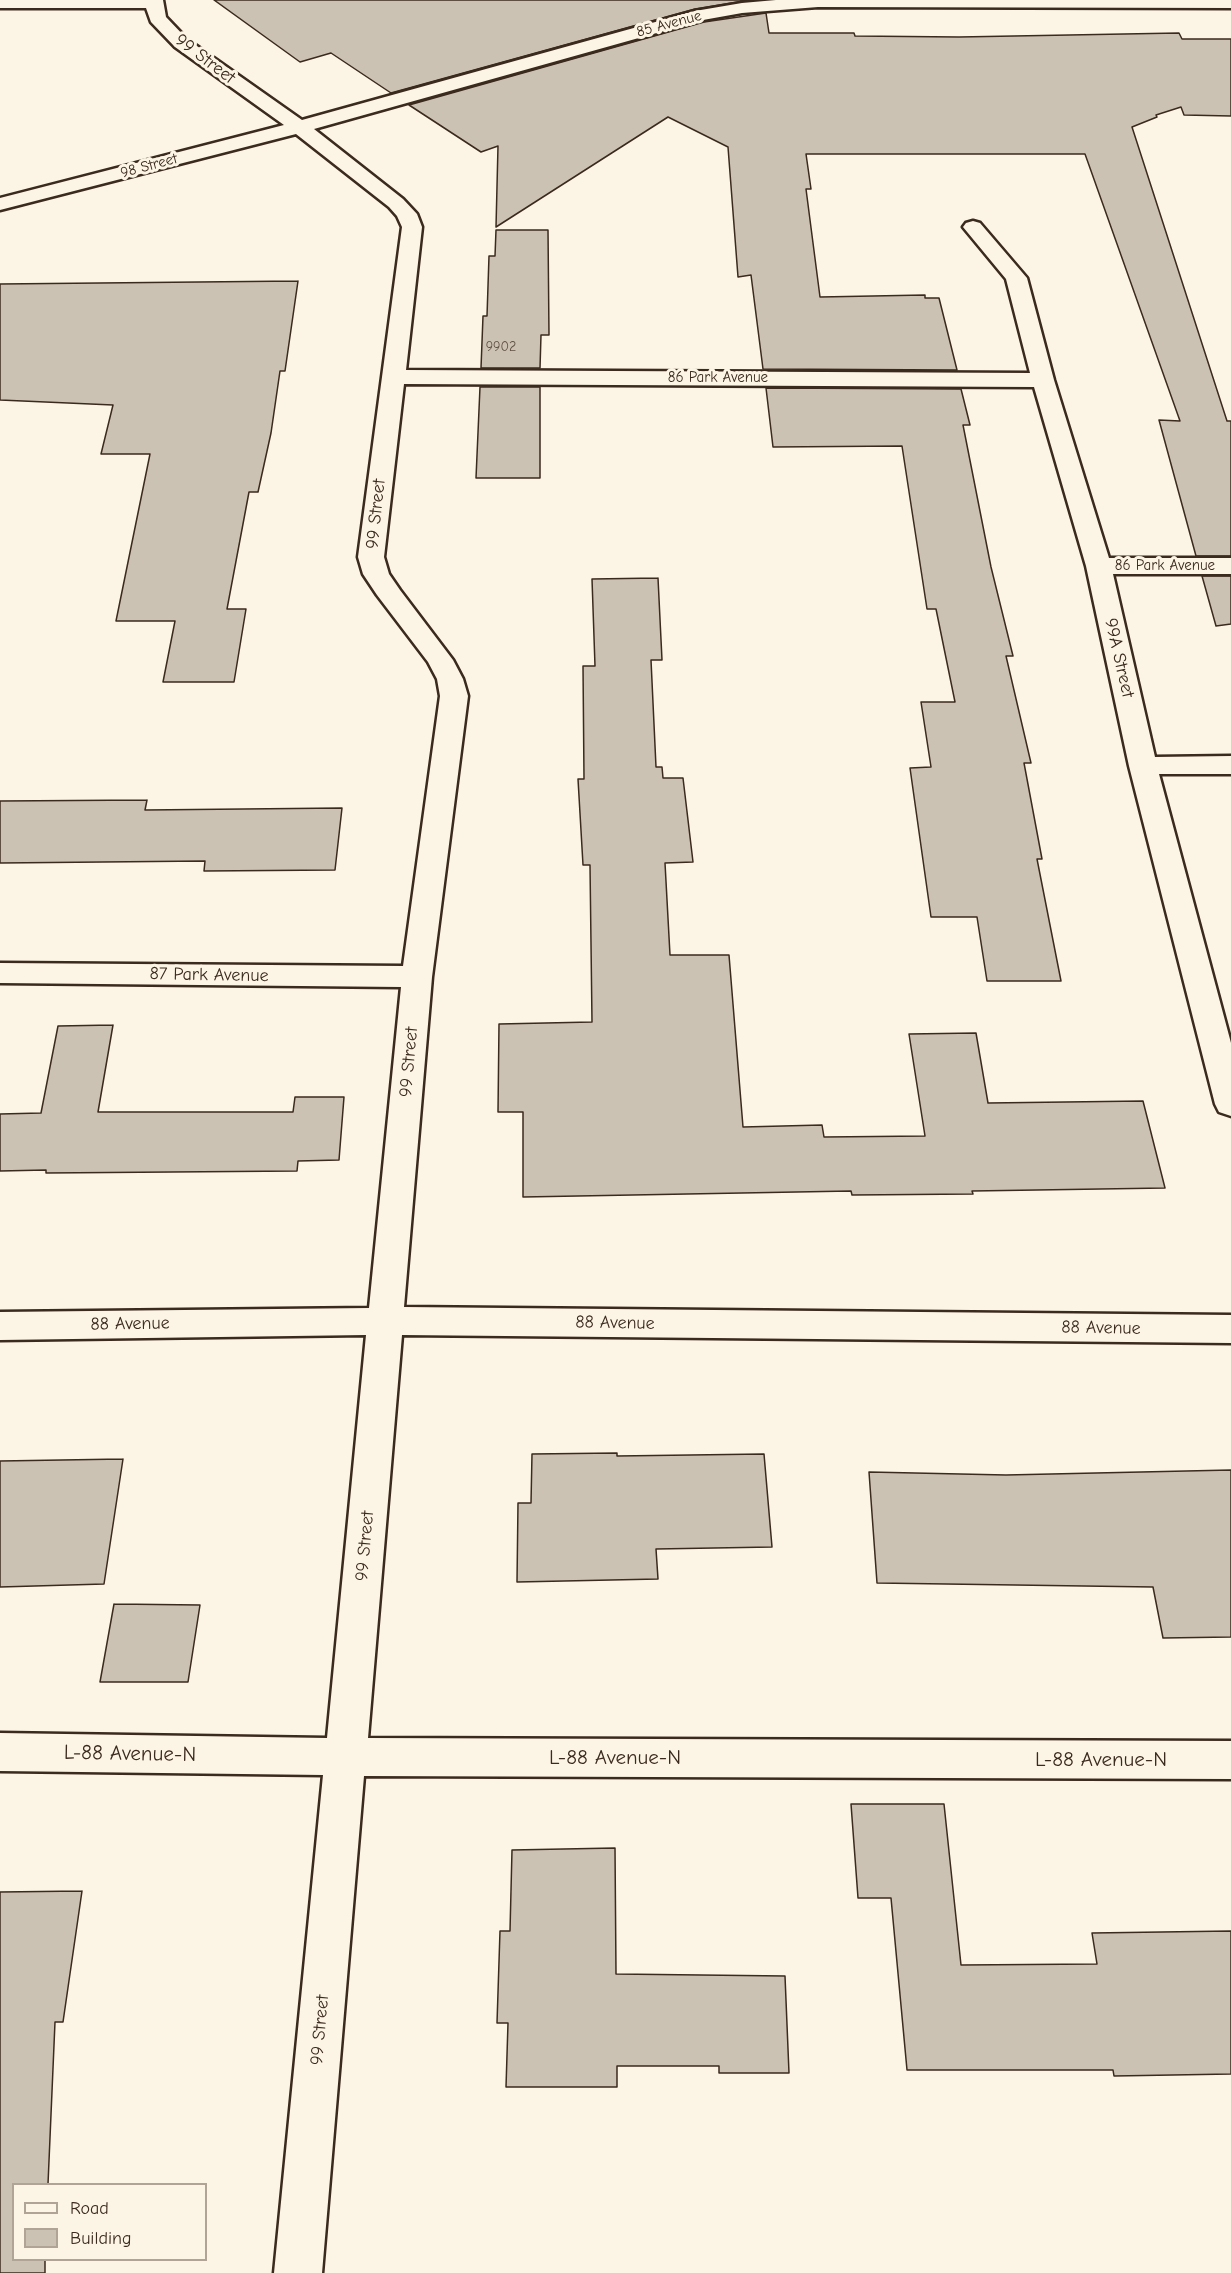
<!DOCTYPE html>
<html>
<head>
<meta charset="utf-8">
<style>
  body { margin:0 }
  #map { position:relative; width:1231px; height:2273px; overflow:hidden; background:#fcf5e5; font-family:"Comic Neue",sans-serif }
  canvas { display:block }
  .legend { position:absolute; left:12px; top:2183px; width:195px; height:78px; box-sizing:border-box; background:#fcf5e5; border:2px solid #afa495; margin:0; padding:8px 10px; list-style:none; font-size:18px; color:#3b2a1e }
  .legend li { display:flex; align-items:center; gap:12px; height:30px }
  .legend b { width:30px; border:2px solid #afa495 }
</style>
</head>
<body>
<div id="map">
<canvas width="1231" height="2273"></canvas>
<ul class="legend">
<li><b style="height:8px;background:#fcf5e5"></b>Road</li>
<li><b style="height:16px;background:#ccc2b3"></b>Building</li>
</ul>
</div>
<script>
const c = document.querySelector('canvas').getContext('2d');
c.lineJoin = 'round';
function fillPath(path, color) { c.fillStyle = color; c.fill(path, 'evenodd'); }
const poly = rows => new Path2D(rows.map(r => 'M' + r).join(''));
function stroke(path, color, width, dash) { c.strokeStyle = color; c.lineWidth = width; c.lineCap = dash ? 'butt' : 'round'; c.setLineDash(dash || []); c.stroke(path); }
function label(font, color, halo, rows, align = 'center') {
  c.font = font + ' "Comic Neue",sans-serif'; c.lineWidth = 6; c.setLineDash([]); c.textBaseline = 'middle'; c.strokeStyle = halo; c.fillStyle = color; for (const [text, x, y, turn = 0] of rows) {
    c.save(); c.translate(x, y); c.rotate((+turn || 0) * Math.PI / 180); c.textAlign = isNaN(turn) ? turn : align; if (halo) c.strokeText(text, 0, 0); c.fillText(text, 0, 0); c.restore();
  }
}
const building = poly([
  [214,0,750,0,695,9,391,93,331,53,300,62,214,0],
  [766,13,769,33,854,33,855,36,959,37,1179,33,1182,39,1231,39,1231,116,1184,115,1181,107,1156,115,1157,117,1132,127,1227,421,1231,421,1231,556,1196,556,1159,420,1180,421,1085,154,806,154,811,189,806,189,820,297,925,295,925,298,939,298,957,370,763,369,751,275,738,277,728,147,668,117,496,227,498,146,481,152,409,105,704,22,766,13],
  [496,230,548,230,549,335,541,335,540,368,481,368,483,316,487,316,489,256,495,256,496,230],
  [298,281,285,371,280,371,271,433,258,492,249,492,227,609,246,609,234,682,163,682,175,621,116,621,150,454,101,454,113,405,0,400,0,284,298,281],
  [480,387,540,387,540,478,476,478,480,387],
  [766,388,961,389,970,425,963,425,991,567,1013,656,1006,656,1031,763,1024,763,1042,859,1037,859,1061,981,987,981,977,917,931,917,910,768,931,767,921,702,955,702,936,609,927,609,902,446,773,447,766,388],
  [1202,576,1231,576,1231,624,1216,626,1202,576],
  [658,578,662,660,651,660,656,767,662,767,663,778,683,778,693,862,665,863,670,955,729,955,743,1127,822,1125,824,1137,925,1136,909,1034,976,1033,988,1103,1143,1101,1165,1188,972,1191,973,1194,852,1195,851,1191,523,1197,523,1112,498,1112,499,1024,592,1022,590,865,583,865,578,779,584,779,583,666,595,666,592,579,658,578],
  [147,800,145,810,342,808,335,870,204,871,205,861,0,863,0,801,147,800],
  [113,1025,98,1112,293,1112,295,1097,344,1097,339,1160,298,1161,297,1171,46,1173,46,1170,0,1171,0,1114,41,1113,58,1026,113,1025],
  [617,1453,617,1456,764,1454,772,1547,656,1549,658,1579,517,1582,518,1503,531,1503,532,1454,617,1453],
  [123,1459,104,1584,0,1587,0,1461,123,1459],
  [1231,1470,1231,1637,1163,1638,1153,1587,877,1583,869,1472,1006,1475,1231,1470],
  [114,1604,200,1605,188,1682,100,1682,114,1604],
  [851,1804,944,1804,961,1965,1097,1964,1092,1933,1231,1931,1231,2074,1114,2076,1113,2070,907,2070,891,1898,858,1898,851,1804],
  [615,1848,616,1974,785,1976,789,2073,719,2073,719,2066,617,2066,617,2087,506,2087,508,2023,497,2023,500,1931,510,1931,512,1850,615,1848],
  [82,1891,63,2022,55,2022,48,2184,14,2184,14,2259,45,2259,45,2273,0,2273,0,1892,82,1891]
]);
const minor = poly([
  [0,0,163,0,166,17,187,39,302,120,695,11,742,3,776,0,1231,0,1231,8,818,7,742,13,703,20,314,129,403,199,417,214,422,227,406,370,1030,373,1006,279,963,227,966,223,973,221,980,223,1027,278,1054,380,1109,558,1231,558,1231,574,1113,574,1155,757,1231,756,1231,774,1159,774,1231,1043,1231,1116,1219,1112,1215,1104,1129,766,1086,566,1034,387,404,384,384,557,389,574,400,590,453,660,463,679,468,696,432,977,404,1307,1231,1315,1231,1343,402,1335,368,1738,1231,1741,1231,1779,364,1776,322,2273,274,2273,323,1775,0,1771,0,1733,327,1738,366,1335,0,1340,0,1312,369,1308,401,987,0,983,0,963,403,966,440,696,437,679,428,662,377,595,363,574,358,557,402,227,397,216,389,207,296,134,0,210,0,198,284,125,175,47,151,22,146,8,0,8,0,0]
]);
const farNumbernames = [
  ["9902",501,347]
];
const farStreetnames = [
  ["85 Avenue",669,24,-15],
  ["98 Street",149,166,-15],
  ["86 Park Avenue",718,378],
  ["86 Park Avenue",1165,566]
];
const streetNames = [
  ["99 Street",205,59,37],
  ["99 Street",376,514,-84],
  ["99A Street",1119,658,77],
  ["87 Park Avenue",209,975,1],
  ["99 Street",409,1062,-85],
  ["88 Avenue",615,1323,1],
  ["88 Avenue",130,1324,-1],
  ["88 Avenue",1101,1328,1],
  ["99 Street",365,1546,-85],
  ["99 Street",320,2030,-85]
];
const nearStreetnames = [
  ["L-88 Avenue-N",130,1754,1],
  ["L-88 Avenue-N",615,1758],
  ["L-88 Avenue-N",1101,1760]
];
fillPath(building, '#ccc2b3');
stroke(building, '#3b2a1e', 1.5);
stroke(minor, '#3b2a1e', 5);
fillPath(minor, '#fcf5e5');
label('14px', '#5f5043', null, farNumbernames);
label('15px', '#3b2a1e', '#fcf5e5', farStreetnames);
label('18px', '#3b2a1e', '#fcf5e5', streetNames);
label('21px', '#3b2a1e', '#fcf5e5', nearStreetnames);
</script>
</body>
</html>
